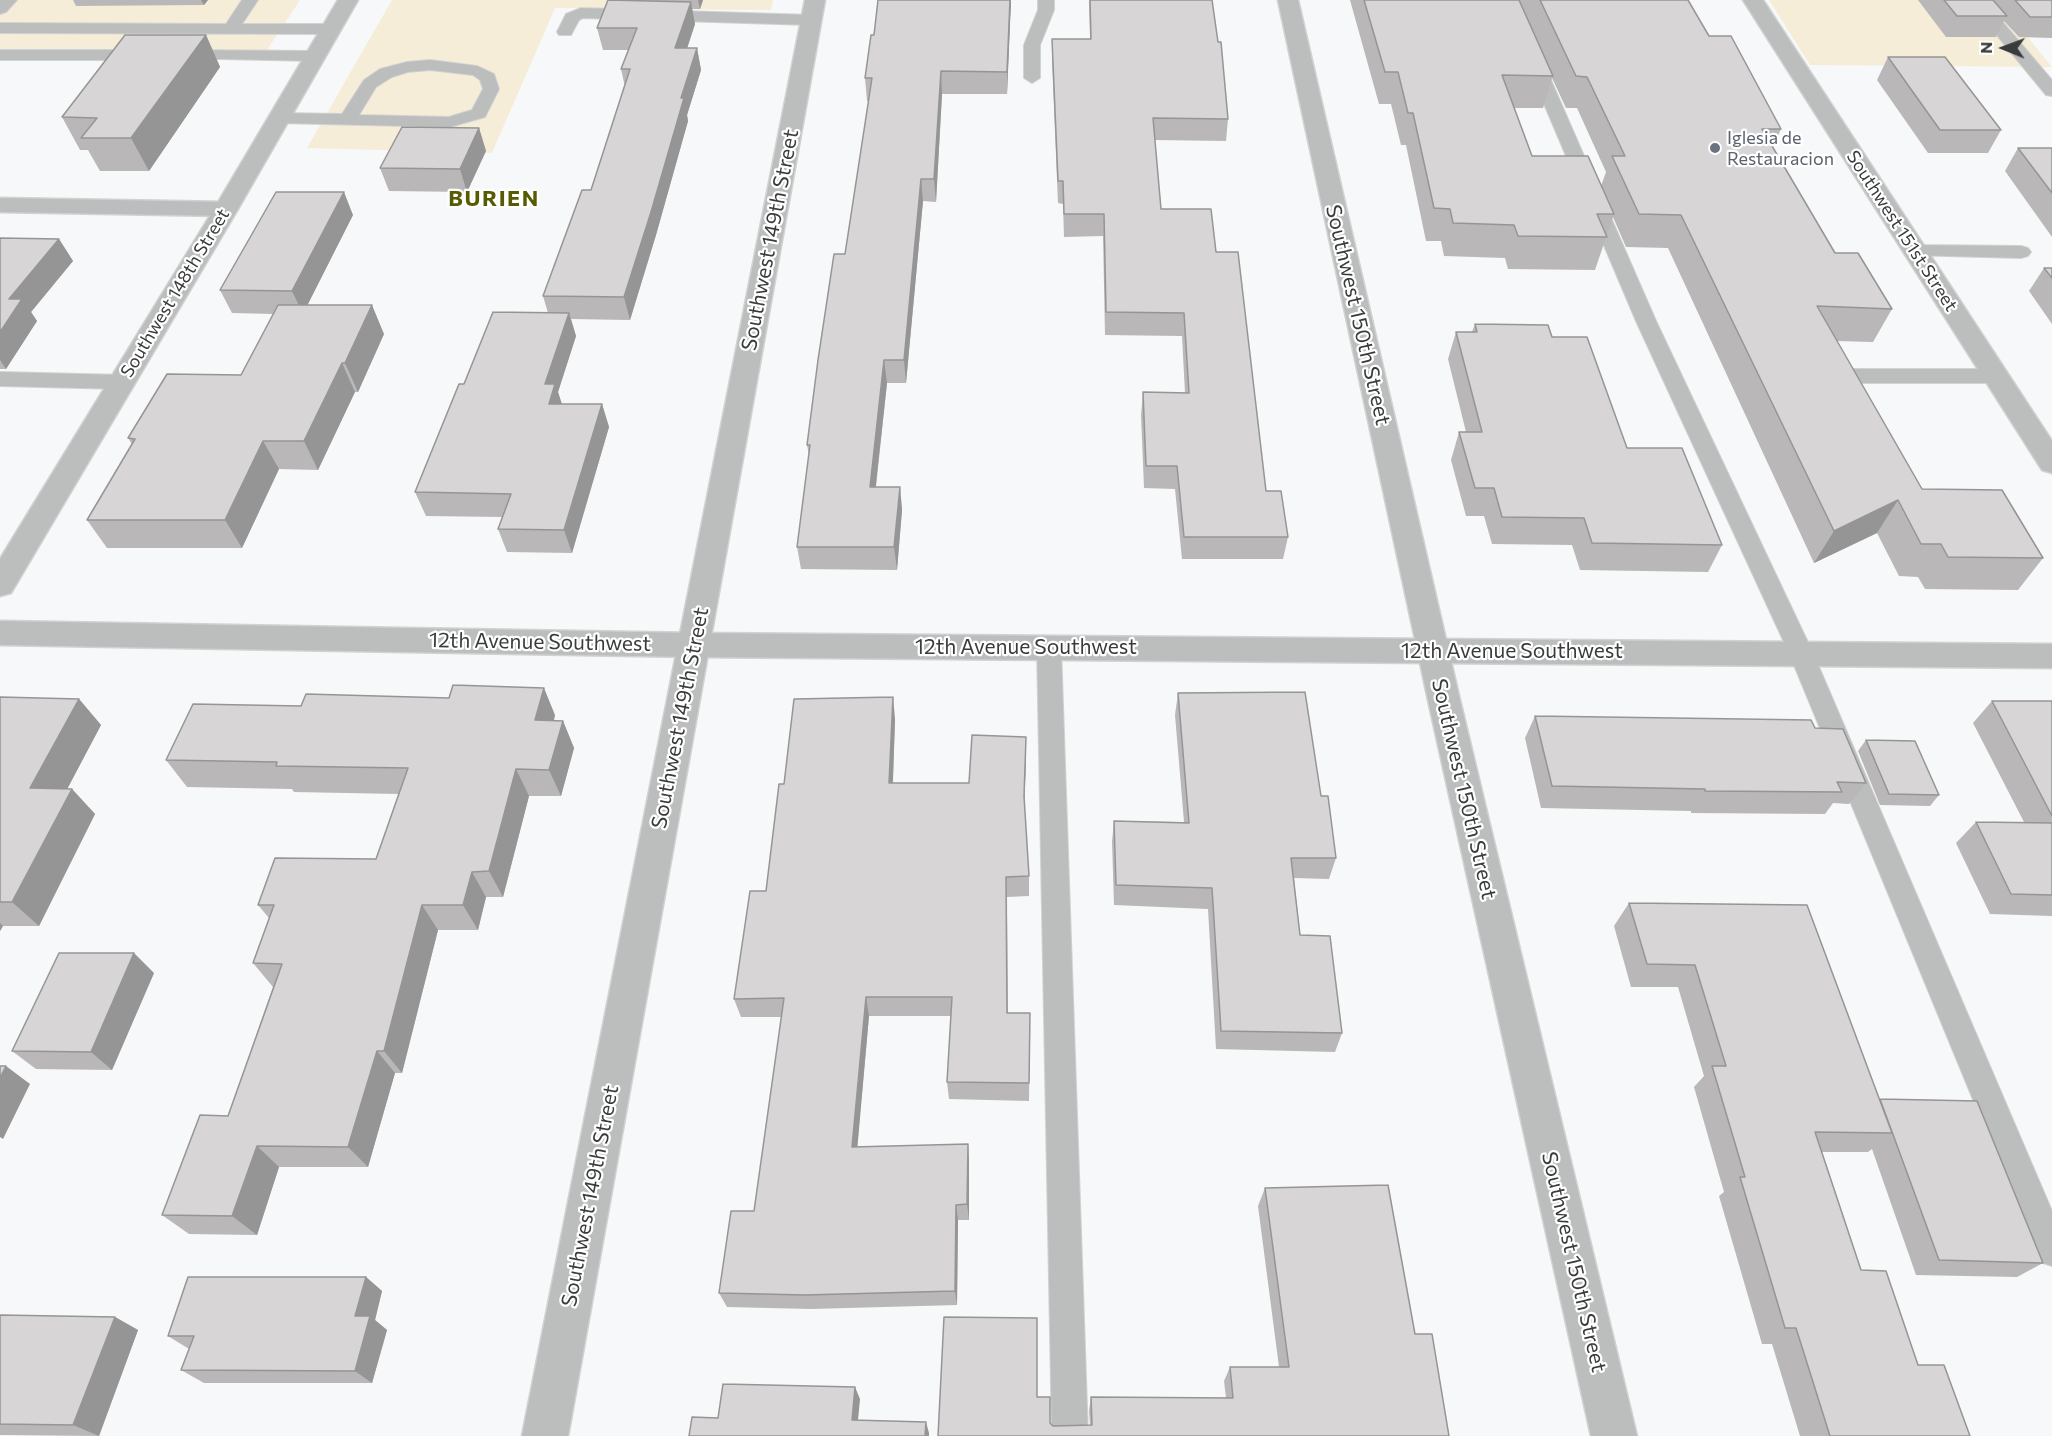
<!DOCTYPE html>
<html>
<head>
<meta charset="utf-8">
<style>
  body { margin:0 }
  #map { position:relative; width:2052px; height:1436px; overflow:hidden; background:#f7f8f9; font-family:Commissioner,sans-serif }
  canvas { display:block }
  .north { position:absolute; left:1974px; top:18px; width:60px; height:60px; -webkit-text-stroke:4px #fff; paint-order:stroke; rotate:271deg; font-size:16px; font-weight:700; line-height:24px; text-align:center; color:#3a3b3b }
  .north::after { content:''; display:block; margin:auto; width:21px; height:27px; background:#3a3b3b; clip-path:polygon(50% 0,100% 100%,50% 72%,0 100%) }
</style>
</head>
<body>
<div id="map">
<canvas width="2052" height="1436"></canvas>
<div class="north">N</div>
</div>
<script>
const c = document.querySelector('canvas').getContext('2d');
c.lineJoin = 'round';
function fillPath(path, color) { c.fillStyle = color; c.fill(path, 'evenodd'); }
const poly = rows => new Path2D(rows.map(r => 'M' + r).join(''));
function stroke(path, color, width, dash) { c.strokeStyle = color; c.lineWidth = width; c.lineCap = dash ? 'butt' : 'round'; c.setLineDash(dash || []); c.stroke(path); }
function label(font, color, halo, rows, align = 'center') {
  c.font = font + ' Commissioner,sans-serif'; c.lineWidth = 4.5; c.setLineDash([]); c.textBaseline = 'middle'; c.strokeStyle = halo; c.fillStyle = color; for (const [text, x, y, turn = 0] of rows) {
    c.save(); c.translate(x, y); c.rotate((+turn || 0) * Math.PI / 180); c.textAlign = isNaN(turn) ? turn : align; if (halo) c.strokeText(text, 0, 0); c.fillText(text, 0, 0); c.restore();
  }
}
const commercial = poly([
  [0,0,300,0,267,50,0,50],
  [392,0,773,0,771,10,555,8,492,153,307,148],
  [1769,0,2052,0,2021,29,2052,67,1810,65]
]);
const service = poly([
  [0,0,17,0,6,12,0,14,0,0],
  [242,0,258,0,242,24,331,24,339,29,331,34,0,33,0,23,226,24,242,0],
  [1038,0,1054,0,1054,10,1040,45,1040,78,1032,83,1024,78,1024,45,1038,10,1038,0],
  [1500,0,1516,0,1656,321,1813,653,2052,1211,2052,1266,2040,1262,1789,653,1636,321,1500,0],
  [1968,0,1984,0,2052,80,2052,96,2046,95,1968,0],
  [581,8,811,15,819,20,811,25,583,18,579,20,571,35,559,35,557,32,566,14,581,8],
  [0,50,144,50,152,55,144,60,0,60,0,50],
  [180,50,315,51,323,56,315,61,174,58,172,55,174,52,180,50],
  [430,60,477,66,494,74,499,89,485,117,450,127,279,123,273,122,270,118,273,114,279,113,342,114,364,80,380,69,407,62,430,60],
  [430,70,473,75,480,80,483,89,472,110,449,117,359,115,376,87,392,77,408,72,430,70],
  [1915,245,2021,246,2028,248,2031,252,2028,256,2021,258,1908,255,1905,251,1908,247,1915,245],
  [1838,369,1996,369,2003,371,2006,376,2003,381,1996,383,1838,383,1831,381,1828,376,1831,371,1838,369],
  [0,372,122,375,129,377,132,382,129,387,122,389,0,386,0,372],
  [1049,638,1058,640,1061,647,1088,1436,1052,1436,1037,647,1040,640,1049,638]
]);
const minor = poly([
  [805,0,825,0,568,1436,522,1436,805,0],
  [1278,0,1298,0,1460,700,1637,1436,1591,1436,1428,700,1278,0],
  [1743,0,1763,0,2052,441,2052,473,2042,470,1743,0],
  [0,198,226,202,234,204,238,209,234,214,226,216,0,212,0,198]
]);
const tertiary = poly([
  [338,0,358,0,238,209,11,593,0,596,0,559,214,209,338,0],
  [0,621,694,633,2052,644,2052,668,694,657,0,645,0,621]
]);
const wall = poly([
  [73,0,208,0,204,5,76,6],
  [608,0,703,0,700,9,692,9,695,24,687,48,697,48,701,70,687,115,688,121,656,235,630,320,571,319,576,336,558,392,562,404,602,404,609,427,572,553,507,552,498,529,503,517,426,516,415,492,464,384,548,313,543,296,591,190,625,87,621,69,628,50,603,50,597,28],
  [1011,0,1007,94,942,94,936,202,923,201,906,383,887,383,876,487,900,487,902,510,897,570,801,569,797,547,809,455,807,445,845,254,869,101,867,101,865,78,874,35],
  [1089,0,1228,119,1226,141,1155,140,1161,209,1216,252,1266,491,1288,537,1283,559,1182,559,1175,489,1144,488,1141,415,1143,392,1185,393,1182,336,1105,335,1103,236,1064,237,1063,204,1058,203,1052,60,1052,39,1090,39],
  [1350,0,1688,0,1709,36,1781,129,1773,147,1835,253,1892,309,1873,342,1836,341,1922,489,2043,558,2018,590,1925,589,1918,577,1899,576,1877,533,1814,563,1668,248,1626,247,1613,217,1595,270,1508,269,1505,258,1444,256,1441,241,1426,241,1406,145,1401,145,1391,104,1379,104],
  [1552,78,1566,108,1577,108,1606,172,1601,186,1532,156,1514,108,1543,108],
  [1918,0,2052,0,2052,38,2019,37,2004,21,1996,37,1946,37],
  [206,35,220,67,149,171,100,171,88,150,80,150,62,117],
  [1888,57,2001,130,1988,153,1928,153,1877,80],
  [479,128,486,151,467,192,389,191,380,168],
  [2018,148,2052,148,2052,237,2005,171],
  [353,215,307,305,384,334,358,392,355,392,318,470,279,469,242,548,107,548,87,520,132,444,128,438,241,375,274,314,232,313,220,290],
  [0,238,59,239,73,261,31,312,37,321,6,369,0,369],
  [2044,268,2052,268,2052,324,2029,291],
  [1475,324,1552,337,1627,448,1722,545,1708,572,1580,570,1572,545,1492,544,1484,516,1466,516,1451,460,1459,432,1466,432,1448,359,1456,332,1472,332],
  [1178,693,1321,796,1336,858,1329,879,1294,878,1300,935,1342,1033,1335,1052,1216,1049,1208,909,1114,905,1112,842,1114,821,1184,822,1175,715],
  [0,697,79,699,101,725,67,789,72,789,95,814,39,926,3,926,0,931],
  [1992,701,2052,701,2052,916,1990,914,1956,843,1976,822,2024,822,1973,723],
  [555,715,554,721,563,721,574,748,561,796,529,796,503,897,486,897,478,930,438,930,402,1073,395,1073,368,1167,279,1167,257,1235,189,1234,162,1215,228,1116,273,987,253,963,269,918,258,905,376,859,399,794,294,792,292,789,187,787,166,760],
  [1535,716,1815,728,1866,783,1849,804,1833,803,1825,814,1691,813,1691,811,1541,808,1525,738],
  [895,719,893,783,969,783,1026,758,1024,804,1029,876,1029,896,1007,897,1008,1013,1030,1013,1029,1101,949,1099,947,1082,951,1016,869,1016,857,1147,968,1144,969,1161,969,1220,958,1220,957,1305,811,1309,727,1307,719,1293,754,1211,782,1017,741,1017,734,999,766,891,784,784],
  [1866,740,1939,795,1930,806,1880,805,1858,751],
  [1629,903,1880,1099,2043,1263,2017,1277,1916,1275,1872,1149,1868,1152,1822,1152,1861,1270,1918,1365,1970,1436,1800,1436,1772,1344,1762,1344,1719,1196,1724,1192,1694,1087,1704,1076,1678,987,1631,987,1614,926],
  [154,973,112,1070,36,1069,12,1051],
  [1265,1188,1415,1334,1449,1436,938,1436,1037,1397,1050,1423,1053,1426,1090,1425,1089,1411,1091,1397,1226,1398,1224,1381,1230,1367,1279,1367,1258,1206],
  [366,1277,382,1291,375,1320,387,1330,372,1383,204,1383,181,1370,189,1349,168,1336],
  [0,1315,115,1317,138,1330,99,1436,0,1435]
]);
const shadedWall = poly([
  [201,0,208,0,204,5],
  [698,0,703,0,700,9],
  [1010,0,1011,0,1007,94,1007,72],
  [691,2,695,24,680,70,675,48],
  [206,35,220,67,149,171,131,138],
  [697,48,701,70,687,115,688,121,656,235,630,320,624,297,681,98],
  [941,71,942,94,936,202,934,179],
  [479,128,486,151,467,192,460,169],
  [921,179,923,201,906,383,904,360],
  [344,192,353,215,303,314,292,291],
  [59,239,73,261,31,312,37,321,6,369,0,360,0,332,9,299],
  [372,305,384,334,358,392,345,363],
  [569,313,576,336,558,392,563,408,549,404,545,384],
  [884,360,887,383,873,510,870,487],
  [342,363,355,392,318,470,304,441],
  [602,404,609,427,572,553,564,530],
  [263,441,279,469,242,548,225,520],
  [900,487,902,510,897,570,894,547],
  [1898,500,1877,533,1814,563,1834,531],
  [544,688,555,715,546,747,535,720],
  [893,697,895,719,892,805,889,783],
  [79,699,101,725,54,814,30,788],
  [563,721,574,748,561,796,549,770],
  [1026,737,1026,758,1024,816,1024,796],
  [516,769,529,796,503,897,489,871],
  [72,789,95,814,39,926,12,902],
  [472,872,486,897,478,930,463,905],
  [422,905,438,930,402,1073,384,1051],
  [0,923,3,926,0,931],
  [134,953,154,973,112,1070,91,1052],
  [866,997,869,1016,856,1163,852,1147],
  [377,1051,395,1073,368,1167,348,1147],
  [6,1066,30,1084,3,1139,0,1137,0,1078],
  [968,1144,969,1161,969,1220,967,1204],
  [257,1146,279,1167,257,1235,232,1216],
  [956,1205,958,1220,957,1305,955,1291],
  [366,1277,382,1291,375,1320,387,1330,372,1383,355,1371,355,1316],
  [115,1317,138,1330,99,1436,73,1425],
  [855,1387,860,1399,857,1431,852,1420],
  [926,1422,929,1433,929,1436,925,1436]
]);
const building = poly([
  [608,0,691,2,675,48,697,48,681,98,684,98,651,212,624,297,543,296,582,190,591,190,630,69,621,69,637,28,597,28,608,0],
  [878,0,1010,0,1007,72,941,71,934,179,921,179,904,360,884,360,870,487,900,487,894,547,797,547,810,445,807,445,818,360,834,254,845,254,872,78,865,78,871,35,874,35,878,0],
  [1090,0,1212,0,1218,42,1221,42,1228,119,1153,118,1161,209,1211,209,1216,252,1238,252,1266,491,1281,491,1288,537,1184,537,1177,466,1146,466,1143,392,1189,393,1184,313,1106,312,1104,214,1064,214,1063,181,1058,181,1052,39,1091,39,1090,0],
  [1364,0,1519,0,1553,76,1502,75,1532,156,1588,156,1614,214,1597,214,1607,237,1518,236,1514,225,1453,223,1450,209,1434,208,1413,113,1408,113,1398,72,1385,72,1364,0],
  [1540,0,1688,0,1709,36,1731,36,1781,129,1762,129,1835,253,1858,253,1892,309,1817,306,1922,489,2002,490,2043,558,1948,557,1941,544,1921,544,1898,500,1834,531,1681,215,1639,214,1612,156,1625,156,1587,77,1576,76,1540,0],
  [1944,0,1993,0,2007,16,1957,16,1944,0],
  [2015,0,2052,0,2052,17,2030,17,2015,0],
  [125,35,206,35,131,138,81,138,97,118,62,117,125,35],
  [1888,57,1945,57,2001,130,1940,130,1888,57],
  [402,127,479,128,460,169,380,168,402,127],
  [2018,148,2052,148,2052,193,2018,148],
  [276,192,344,192,292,291,220,290,276,192],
  [0,238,59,239,9,299,22,299,0,332,0,238],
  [2044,268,2052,268,2052,278,2044,268],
  [278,305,372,305,345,363,342,363,304,441,263,441,225,520,87,520,135,439,128,438,167,374,241,375,278,305],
  [493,312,569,313,545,384,555,384,549,404,602,404,564,530,498,529,511,494,415,492,459,384,464,384,493,312],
  [1475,324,1548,325,1552,337,1587,337,1627,448,1682,448,1722,545,1592,543,1584,518,1502,517,1494,488,1475,488,1459,432,1482,432,1456,332,1477,332,1475,324],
  [453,685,544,688,535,720,563,721,549,770,516,769,489,871,472,872,463,905,422,905,384,1051,377,1051,348,1147,257,1146,232,1216,162,1215,200,1115,228,1116,282,964,253,963,274,905,258,905,275,858,376,859,408,768,276,766,277,762,166,760,193,704,301,706,306,694,449,698,453,685],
  [1305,692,1321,796,1328,796,1336,858,1291,858,1300,935,1330,936,1342,1033,1221,1031,1212,888,1116,885,1114,821,1189,823,1178,693,1305,692],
  [0,697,79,699,30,788,72,789,12,902,0,902,0,697],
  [893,697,889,783,969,783,972,735,1026,737,1024,796,1029,876,1006,877,1007,1013,1030,1013,1029,1083,947,1082,952,997,866,997,852,1147,968,1144,967,1204,956,1205,955,1291,805,1295,719,1293,731,1211,754,1211,784,998,734,999,750,891,766,891,779,784,784,784,794,699,893,697],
  [1992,701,2052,701,2052,816,1992,701],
  [1535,716,1811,720,1815,728,1843,729,1866,783,1837,782,1842,792,1705,791,1705,789,1552,786,1535,716],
  [1866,740,1915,741,1939,795,1889,794,1866,740],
  [1976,822,2052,823,2052,895,2011,894,1976,822],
  [1629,903,1807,905,1892,1133,1815,1132,1861,1270,1886,1271,1918,1365,1944,1365,1970,1436,1830,1436,1796,1328,1785,1328,1740,1177,1745,1177,1712,1066,1726,1066,1695,965,1647,964,1629,903],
  [59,953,134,953,91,1052,12,1051,59,953],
  [0,1066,6,1066,0,1078,0,1066],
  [1880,1099,1977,1101,2043,1263,1939,1260,1880,1099],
  [1388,1185,1415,1334,1432,1334,1449,1436,938,1436,944,1317,1037,1318,1037,1397,1050,1397,1050,1423,1053,1426,1092,1425,1091,1397,1233,1398,1230,1367,1289,1367,1265,1188,1388,1185],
  [188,1277,366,1277,355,1316,370,1316,355,1371,181,1370,194,1336,168,1336,188,1277],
  [0,1315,115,1317,73,1425,0,1424,0,1315],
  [723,1384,855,1387,852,1420,926,1422,925,1436,689,1436,692,1417,718,1418,723,1384]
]);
const markers = [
  [1715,148,6,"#6b7280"]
];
const farWorshipnames = [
  ["Iglesia de",1727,138],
  ["Restauracion",1727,159]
];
const farStreetnames = [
  ["Southwest 151st Street",1902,231,57],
  ["Southwest 148th Street",175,293,-59]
];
const streetNames = [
  ["Southwest 149th Street",770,240,-79],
  ["Southwest 150th Street",1358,315,77],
  ["12th Avenue Southwest",540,642,1],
  ["12th Avenue Southwest",1026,647],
  ["12th Avenue Southwest",1512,651],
  ["Southwest 149th Street",680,718,-79],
  ["Southwest 150th Street",1464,789,77],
  ["Southwest 149th Street",590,1196,-79],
  ["Southwest 150th Street",1574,1262,77]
];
const farDistrictnames = [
  ["BURIEN",494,199]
];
fillPath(commercial, '#f6edd8');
stroke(service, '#d1d2d3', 2);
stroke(minor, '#d1d2d3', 3);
stroke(tertiary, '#d1d2d3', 3);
fillPath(service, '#bcbdbd');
fillPath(minor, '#bcbdbd');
fillPath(tertiary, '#bcbdbd');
fillPath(wall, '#b9b7b7');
fillPath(shadedWall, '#969595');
fillPath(building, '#d7d5d5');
stroke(building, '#969595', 1.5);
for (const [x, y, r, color] of markers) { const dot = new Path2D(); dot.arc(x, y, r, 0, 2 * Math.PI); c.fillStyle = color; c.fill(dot); stroke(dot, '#fff', 2); }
label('18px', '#5b616d', '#fff', farWorshipnames, 'left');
label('18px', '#3a3b3b', '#fff', farStreetnames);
label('21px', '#3a3b3b', '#fff', streetNames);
c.letterSpacing = '1.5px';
label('bold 22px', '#575b01', '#fff', farDistrictnames);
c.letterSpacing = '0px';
</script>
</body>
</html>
